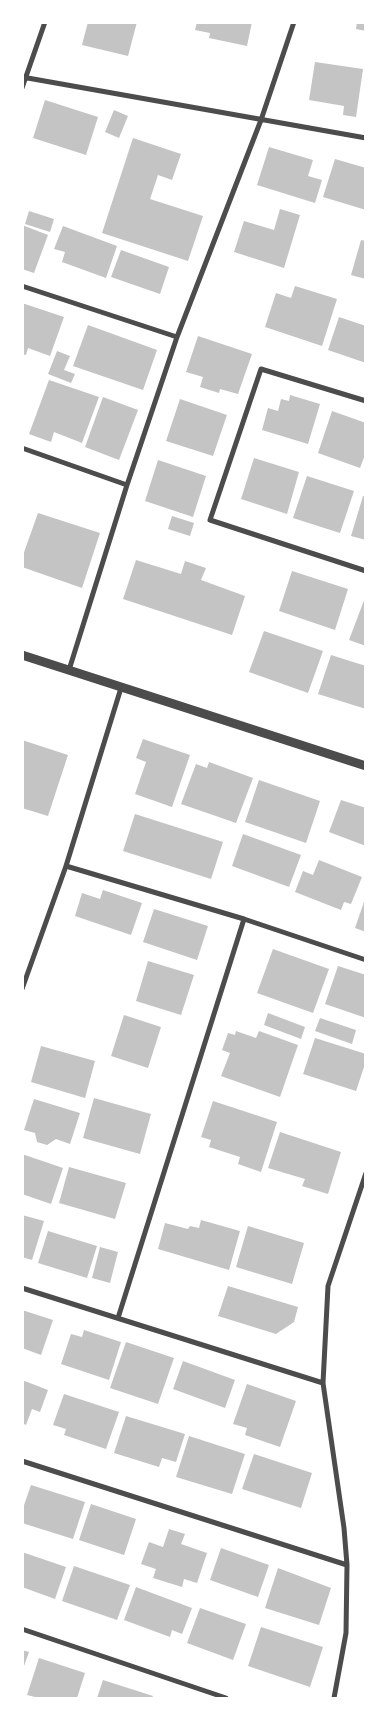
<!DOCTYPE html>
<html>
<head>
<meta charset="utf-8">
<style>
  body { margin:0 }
  #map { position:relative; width:388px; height:1721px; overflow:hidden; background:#fff; font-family:"PT Sans",sans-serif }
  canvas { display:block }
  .frame { position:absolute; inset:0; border:24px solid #fff; pointer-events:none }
</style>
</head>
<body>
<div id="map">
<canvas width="388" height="1721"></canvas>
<div class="frame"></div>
</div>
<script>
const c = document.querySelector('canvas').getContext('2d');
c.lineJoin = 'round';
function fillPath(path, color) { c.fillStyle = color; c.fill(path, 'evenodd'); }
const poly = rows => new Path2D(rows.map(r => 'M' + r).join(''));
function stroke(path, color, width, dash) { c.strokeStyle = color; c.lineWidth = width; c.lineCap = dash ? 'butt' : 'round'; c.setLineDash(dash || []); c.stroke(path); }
const building = poly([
  [88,22,137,22,128,56,82,45],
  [197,22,252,22,247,46,209,38,210,33,195,30],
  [357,22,366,22,366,31,356,29],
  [315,62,363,69,356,117,343,115,344,106,309,100],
  [45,100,98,117,86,155,33,138],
  [114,110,128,116,119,138,105,132],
  [133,138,181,154,172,180,158,175,150,199,203,216,188,261,102,233],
  [269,147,313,160,308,176,322,180,315,203,257,185],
  [335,159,366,168,366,210,323,197],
  [280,209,300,215,284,268,234,252,244,221,274,230],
  [29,211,54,219,50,232,25,224],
  [22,225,48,235,34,273,22,269],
  [63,226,117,246,106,278,62,262,65,252,54,249],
  [361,240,366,241,366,279,351,275],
  [121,250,169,267,160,294,111,277],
  [295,286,337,299,322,346,265,327,276,293,291,298],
  [22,303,64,317,50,356,28,348,26,355,22,354],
  [339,317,366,326,366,363,328,350],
  [88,325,157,350,143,390,73,366],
  [198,336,252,354,238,394,220,389,219,393,200,387,203,377,186,372],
  [57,351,70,356,64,370,75,374,71,383,48,374],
  [49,380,99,397,82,443,54,432,51,442,29,434],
  [290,395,320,404,308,444,262,430,268,408,278,411,281,399,289,401],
  [103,397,138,410,119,460,85,447],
  [180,399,227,415,213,456,166,441],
  [332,411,366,423,366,452,360,468,318,453],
  [254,458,299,472,287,514,241,499],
  [158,460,206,476,193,517,145,501],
  [307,476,354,491,340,533,293,518],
  [363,496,366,497,366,540,351,536],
  [38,513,100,533,82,588,22,567,22,558],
  [172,516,194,523,190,536,168,529],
  [136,560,181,574,185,561,206,568,201,580,245,596,232,635,123,599],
  [292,571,348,589,335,630,279,611],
  [366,595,366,646,349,640],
  [264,631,323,651,308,693,249,672],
  [331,655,366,666,366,709,318,694],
  [143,739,190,755,172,807,135,794,146,762,136,758],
  [22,740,68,755,48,816,22,808],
  [209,762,253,778,236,823,181,804,196,764,207,768],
  [259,780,320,801,306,843,245,822],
  [341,800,366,808,366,846,329,832],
  [135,814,223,842,211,879,123,851],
  [243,834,301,855,289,887,232,866],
  [319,860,362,877,351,904,344,902,341,910,295,892,303,871,313,875],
  [103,890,142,903,131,935,75,916,82,893,100,899],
  [366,896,366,932,355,928],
  [154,909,208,926,197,960,143,942],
  [273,949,329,969,313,1013,257,993],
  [148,961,194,975,181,1015,136,1001],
  [338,966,366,975,366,1018,325,1004],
  [268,1013,305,1027,301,1039,264,1025],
  [124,1015,161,1027,148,1068,111,1056],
  [320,1018,356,1030,352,1044,315,1031],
  [236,1031,256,1038,259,1031,298,1045,280,1097,221,1076,230,1053,222,1050,228,1033,235,1035],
  [315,1038,366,1054,366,1061,356,1091,303,1074],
  [41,1046,95,1061,85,1098,31,1082],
  [94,1098,151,1114,140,1154,83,1138],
  [34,1099,80,1113,70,1144,56,1139,47,1145,37,1142,35,1133,24,1130],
  [213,1101,277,1122,261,1172,238,1164,240,1157,209,1147,211,1140,201,1137],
  [280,1132,341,1152,328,1194,302,1186,305,1179,268,1168],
  [22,1154,63,1168,51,1204,22,1194],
  [69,1167,126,1183,115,1219,59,1203],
  [22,1215,44,1221,32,1260,22,1257],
  [201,1220,240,1231,229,1270,158,1249,165,1223,188,1229,190,1226,199,1228],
  [248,1226,304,1243,292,1284,236,1267],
  [48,1231,97,1246,87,1278,38,1263],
  [100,1247,118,1252,110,1283,92,1278],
  [228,1286,298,1307,294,1322,276,1334,218,1316],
  [22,1310,53,1320,41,1355,22,1348],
  [84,1330,121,1342,109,1380,61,1364,71,1334,82,1337],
  [126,1342,174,1358,158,1404,110,1388],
  [183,1361,235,1380,225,1408,173,1389],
  [22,1380,48,1390,40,1412,32,1409,26,1425,22,1423],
  [247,1384,296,1401,280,1447,245,1435,247,1428,233,1424],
  [64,1394,119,1412,106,1449,64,1435,66,1429,53,1425],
  [126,1416,185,1434,176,1462,162,1458,159,1467,114,1453],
  [189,1436,245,1454,232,1494,176,1477],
  [254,1454,312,1473,301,1508,242,1489],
  [31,1485,85,1502,73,1539,22,1523,22,1511],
  [91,1504,136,1519,124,1555,79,1540],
  [169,1529,185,1534,181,1544,207,1553,197,1583,184,1579,182,1587,153,1578,156,1569,141,1564,149,1542,163,1547],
  [221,1548,269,1565,258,1597,210,1580],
  [22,1552,66,1567,55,1599,22,1587],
  [74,1566,130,1585,117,1620,62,1601],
  [278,1568,331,1588,319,1625,265,1608],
  [136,1587,192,1608,182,1634,172,1630,170,1637,124,1620],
  [200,1608,246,1624,233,1660,187,1643],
  [261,1627,323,1647,310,1687,248,1666],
  [22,1650,29,1652,23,1669,22,1669],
  [39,1658,85,1673,77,1698,39,1698,27,1695],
  [103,1680,153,1696,152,1698,97,1698]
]);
const minor = poly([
  [22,77,366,138],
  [22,88,45,22],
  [22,286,177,337],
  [366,401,261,369,210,520,366,571],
  [22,448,127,485,177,337,261,120,294,22],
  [69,670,127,485],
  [66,866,244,919,366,960],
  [22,989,66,866,121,688],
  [22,1288,323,1383],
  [118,1318,244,919],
  [22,1461,347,1565],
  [22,1629,226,1698],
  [334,1698,346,1633,347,1565,344,1528,323,1383,328,1286,366,1173]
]);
const tertiary = poly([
  [22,655,366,766]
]);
fillPath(building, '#c4c4c4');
stroke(minor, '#4c4c4c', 5);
stroke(tertiary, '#4c4c4c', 9);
</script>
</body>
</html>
